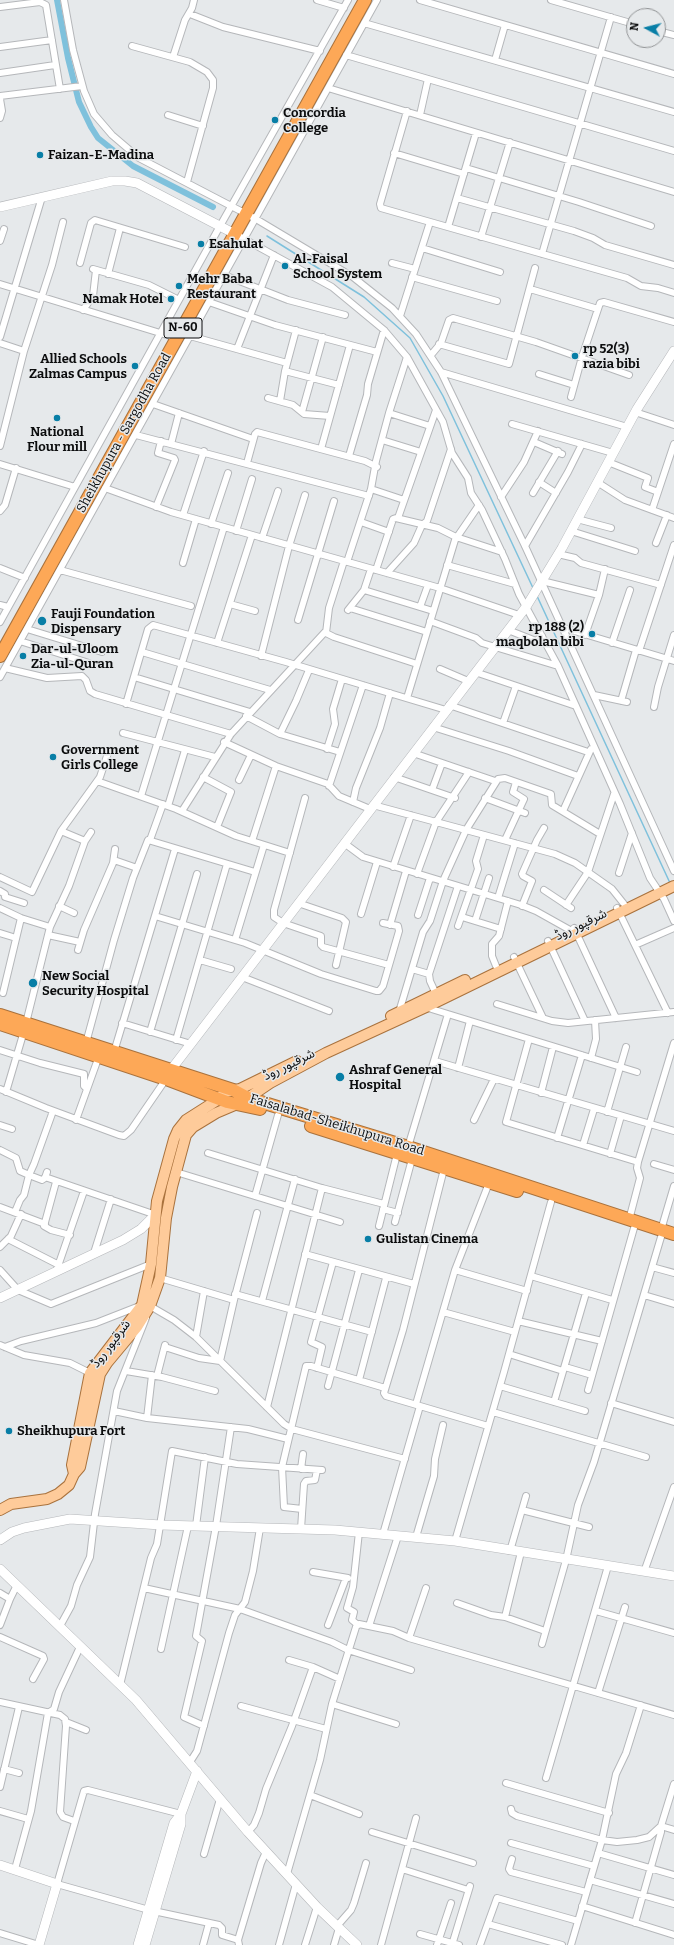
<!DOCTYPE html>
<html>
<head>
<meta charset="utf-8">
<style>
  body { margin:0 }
  #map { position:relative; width:674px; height:1945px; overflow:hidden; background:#e6e9eb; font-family:Bitter,serif }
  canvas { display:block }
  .north { position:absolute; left:626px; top:8px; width:40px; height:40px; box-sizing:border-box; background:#e6e9eb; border:1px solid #8f9193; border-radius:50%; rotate:277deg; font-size:11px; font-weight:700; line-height:16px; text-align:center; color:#0c0d0e }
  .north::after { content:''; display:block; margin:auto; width:14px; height:18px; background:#087ea6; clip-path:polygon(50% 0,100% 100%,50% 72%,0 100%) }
</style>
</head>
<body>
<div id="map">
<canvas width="674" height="1945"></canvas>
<div class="north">N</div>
</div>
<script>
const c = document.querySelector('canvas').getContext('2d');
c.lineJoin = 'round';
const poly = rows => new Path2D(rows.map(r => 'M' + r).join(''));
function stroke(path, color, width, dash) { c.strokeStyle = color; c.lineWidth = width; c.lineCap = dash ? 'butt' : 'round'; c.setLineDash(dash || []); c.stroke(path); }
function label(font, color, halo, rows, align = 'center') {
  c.font = font + ' Bitter,"Noto Sans Arabic",serif'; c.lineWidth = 3; c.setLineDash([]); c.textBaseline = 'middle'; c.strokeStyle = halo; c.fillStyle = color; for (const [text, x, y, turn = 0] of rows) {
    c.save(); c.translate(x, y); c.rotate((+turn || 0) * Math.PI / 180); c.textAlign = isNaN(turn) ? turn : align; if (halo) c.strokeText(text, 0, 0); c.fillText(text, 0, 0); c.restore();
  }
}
const stream = poly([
  [267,236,364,297,410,338,443,396,533,588],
  [537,596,670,883]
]);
const canal = poly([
  [57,0,68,58,79,102,91,127,98,138,133,166,213,207]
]);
const street = poly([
  [64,0,73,50,84,91,94,114,112,135,139,158,256,219,353,277,392,308,416,334,441,372,525,546,674,871],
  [317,0,344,8],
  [420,0,674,74],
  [551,0,634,24],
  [0,7,40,2,46,5,60,89],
  [190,14,223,27,320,51],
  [364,23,674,112],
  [658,31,674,35],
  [132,46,190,62,207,72,213,80,213,88,187,182],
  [0,47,52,40],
  [346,55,674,151],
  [173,57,185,20,192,8,194,0],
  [495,60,505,25],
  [0,73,55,65],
  [328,88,674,192],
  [0,96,82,86],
  [0,99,2,111,0,118],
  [407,111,380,204,381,208,627,278,641,286,658,288,674,293],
  [168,115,203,126],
  [420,115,428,79],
  [394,153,464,174],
  [466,168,579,202,651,226],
  [457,198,574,231,593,238,605,245,674,265],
  [448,227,476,133],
  [235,234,332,287,384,330,407,357,443,422,452,453,468,478,471,493,482,510,505,559,519,594,558,666,620,804,650,878,664,899,674,921],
  [481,237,510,142],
  [0,241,4,229],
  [422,248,500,272],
  [542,254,611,17],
  [80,263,91,223,95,220,185,247],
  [392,263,415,269],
  [93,269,149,285,179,300],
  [108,274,120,228],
  [224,275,288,300,345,315],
  [412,277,497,301],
  [0,284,170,336],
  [530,289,598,309],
  [209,302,275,325,377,352],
  [83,310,93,296,96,270],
  [400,316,430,222],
  [190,336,287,363],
  [0,337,42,197],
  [0,343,24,351],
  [439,344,509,364,535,268],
  [237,349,274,255],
  [431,355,441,343,449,320,453,318,536,342,629,375],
  [285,371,339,385],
  [441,372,627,427],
  [539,374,574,385],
  [571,397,582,357,600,303,604,302,674,322],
  [268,398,293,405,304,414,330,416],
  [280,401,285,371,296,330],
  [153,404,253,439],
  [302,412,323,337],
  [635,412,674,425],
  [389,413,430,426],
  [512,424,613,453],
  [136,435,369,496],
  [382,440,421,452],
  [534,442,562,454],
  [171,444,179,413],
  [0,446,24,351,52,265,63,222],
  [321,449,350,345],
  [349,456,367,395,368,384,384,330],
  [608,462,648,478,645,487,658,492],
  [247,463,255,434,257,432,365,461,377,467],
  [0,464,75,487],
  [539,482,556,493],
  [597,482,625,500,674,518],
  [105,488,171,512,440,588,519,615],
  [371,489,404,500],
  [533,493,558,451],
  [501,497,524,462,538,431],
  [156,507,175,460,174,458,158,453,161,441],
  [652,510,674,444],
  [0,511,5,505,16,468],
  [183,515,204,451],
  [398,518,436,410],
  [577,519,611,528],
  [361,522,389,532],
  [211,524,228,473],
  [236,531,252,479],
  [571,531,635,551],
  [262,538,278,491],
  [656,543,667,515],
  [525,546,568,472,582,444],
  [558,554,575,558,581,563,661,585],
  [344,561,329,608,326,633,334,637,417,664],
  [347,562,371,489,376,461,389,413,407,357],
  [183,563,196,519],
  [447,565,515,584],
  [0,568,25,578],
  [60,570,191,606],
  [376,570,393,519,396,518,438,528,456,537,502,552],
  [387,573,414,543,422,525,427,521,451,449],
  [542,581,599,595],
  [364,590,433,611],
  [230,604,255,611],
  [0,605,8,607],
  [420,607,428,585],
  [350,608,427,632],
  [348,610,364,590,371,569],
  [298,620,334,501],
  [430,621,476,638,482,643,558,666],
  [0,622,220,226,348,0],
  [561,627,674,661],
  [27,629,102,652],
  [508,630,536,641,542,636],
  [585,635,599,595,605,569],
  [20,641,89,663],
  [217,643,252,535],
  [612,643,630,590],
  [639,651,674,545],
  [142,652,270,690],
  [261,656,289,546,305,495],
  [5,668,47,678,82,676,86,680,90,691,95,694,231,734],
  [440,669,468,681],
  [475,672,576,706],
  [0,677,377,0],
  [134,677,250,712],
  [594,695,627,702],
  [407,698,455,540,479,505],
  [621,701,636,650],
  [126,704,148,629,153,625,286,662,446,710],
  [449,705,588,752],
  [654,707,658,687,674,635],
  [246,716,280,734,340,752],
  [503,723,516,686],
  [433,727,509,751,578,776],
  [123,733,215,757],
  [280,734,296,701,309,670],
  [224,742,276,766,328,784,339,796,370,809],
  [327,749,335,724,333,709,342,679],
  [413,753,495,781],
  [203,777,231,792,217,827],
  [394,777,455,798],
  [239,780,251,755],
  [97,781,176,809,236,836,290,853],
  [329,786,363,685],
  [432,790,442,763],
  [141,796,224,527],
  [305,798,274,910,274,917,283,923,321,936,321,945,323,947,389,965],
  [485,798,525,813],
  [353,802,356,788,380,728,390,693],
  [373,805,555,854,575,863,612,889,624,904],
  [168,806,185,750],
  [182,811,231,734,325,632],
  [563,811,591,749],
  [61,831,85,841],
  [150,840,163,804],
  [505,840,524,799,513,792,516,782],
  [252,841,276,766],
  [344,843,363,857,521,905,536,911,570,930],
  [114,860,137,868],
  [393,867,411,815],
  [619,873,632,833],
  [417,874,436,822,469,772],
  [0,877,32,892,61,831,100,777,108,753],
  [544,890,571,908],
  [0,891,5,894,5,897,24,903],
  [498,898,515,843],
  [298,903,342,918,346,922,336,965],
  [566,905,588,872,614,794],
  [59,906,74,913],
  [522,906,532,881,523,876,522,874,537,840,544,828],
  [0,908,21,918,50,927],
  [617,908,668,1013],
  [361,914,377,862],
  [418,915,430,878],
  [155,916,245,943,321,974,376,991,379,991,383,986,399,931,398,926,383,923],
  [462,917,501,929],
  [475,921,489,878],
  [390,925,406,871],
  [458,926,478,869,476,861,484,835],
  [574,928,616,1018],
  [0,933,16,938],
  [48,935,80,942],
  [235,940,264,845],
  [548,941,585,1021],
  [635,945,674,928],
  [78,950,84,930,113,863,115,849],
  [514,957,543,1018],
  [200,960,231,969],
  [496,966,492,956,492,944,499,936,508,901],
  [412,969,429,974],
  [242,977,329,1011],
  [3,993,21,918],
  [436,994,430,981,429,974,458,886],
  [497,1004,552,1021,568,1023,674,1012],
  [425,1007,637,1072],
  [399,1012,423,932,430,921,443,881,466,830,498,779,505,778,551,794,552,805,600,834],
  [26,1023,50,927,69,886,85,841,91,832],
  [122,1023,191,1044],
  [150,1032,197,874],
  [529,1039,506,1122,638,1162],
  [176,1040,227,864],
  [86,1043,114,940,133,878,148,840,255,872],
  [0,1050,40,1063,84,1074,84,1086,87,1089],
  [114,1052,175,849],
  [591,1058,596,1039,595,1020],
  [435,1061,674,1131],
  [458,1068,470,1021],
  [0,1089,46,1108,119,1135,124,1136,131,1130,166,1079],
  [6,1092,24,1031],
  [541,1093,553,1047],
  [607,1112,626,1047],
  [76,1120,99,1056],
  [474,1120,494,1079],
  [0,1125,12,1129],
  [557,1138,582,1055],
  [583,1145,594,1109],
  [408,1147,448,1014],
  [0,1150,16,1158,20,1171,29,1175,42,1180,45,1178,47,1172],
  [208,1153,322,1188,384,1204],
  [610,1154,621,1116],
  [654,1164,674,1170],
  [444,1169,403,1330,384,1393,386,1396,488,1426],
  [176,1172,340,1222],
  [45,1177,156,1215],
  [56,1182,44,1226,51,1230,70,1235],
  [255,1196,278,1115],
  [0,1207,45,1224],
  [383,1209,398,1213],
  [15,1212,20,1200,24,1195,29,1175,34,1164,53,1111],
  [629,1220,640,1178,637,1168,638,1162,674,1043],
  [395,1222,412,1159],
  [379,1226,397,1154],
  [661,1230,674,1186],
  [8,1239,59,1265],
  [0,1247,11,1236,21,1214],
  [94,1253,111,1199],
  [305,1254,414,1284],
  [652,1267,674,1273],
  [0,1270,18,1290,51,1304,151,1264],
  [455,1270,527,1291],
  [56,1272,84,1191],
  [531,1276,612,1300],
  [160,1278,234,1300],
  [235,1294,372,1332],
  [644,1295,674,1304],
  [262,1301,295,1179],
  [443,1312,515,1332],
  [518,1321,602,1341],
  [196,1337,204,1291],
  [0,1345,24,1355,70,1363,90,1373],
  [5,1347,21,1341,96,1323,142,1305,150,1306,174,1320,196,1337,284,1424,292,1429,405,1459],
  [165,1347,199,1358,220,1361,234,1300,257,1213],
  [509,1354,563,1371],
  [565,1367,592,1375],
  [317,1368,322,1347,311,1342,333,1262],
  [126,1371,162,1377,215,1391],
  [157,1376,165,1345],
  [359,1380,386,1278],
  [328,1386,359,1270],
  [500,1386,585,1411],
  [588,1390,634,1228],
  [554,1402,586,1293],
  [611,1403,674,1422],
  [416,1404,455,1270,489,1183],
  [267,1407,322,1188],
  [114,1411,147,1418,248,1429,288,1439],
  [493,1412,646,1457],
  [147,1418,152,1375],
  [301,1469,303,1454],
  [302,1509,284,1507,282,1467,306,1366,311,1366,385,1388],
  [522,1510,589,1527],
  [196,1526,205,1457],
  [301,1529,304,1484,306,1481,315,1480,317,1470],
  [383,1534,420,1406],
  [416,1537,434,1476,435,1459,443,1425],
  [455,1541,504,1372,551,1202],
  [510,1551,526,1496],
  [313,1572,348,1578],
  [644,1572,674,1487],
  [144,1588,240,1609,332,1642,348,1650,411,1670],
  [0,1593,10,1599],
  [457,1603,491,1615,505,1617,545,1631],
  [596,1611,674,1633],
  [505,1617,521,1552],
  [0,1625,10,1599,17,1585],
  [328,1625,346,1578],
  [358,1625,352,1620,354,1612,347,1608,353,1587,359,1532],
  [60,1626,71,1606,77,1585,90,1557,95,1514,117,1391,146,1318],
  [369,1626,398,1536],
  [0,1637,43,1656,44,1659,33,1679],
  [409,1638,426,1588],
  [542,1644,566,1560,578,1505,594,1462,661,1237],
  [161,1649,188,1526],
  [289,1660,313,1667,340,1679],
  [120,1685,151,1558,157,1544,172,1451,237,1464,322,1470],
  [598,1693,625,1607],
  [0,1702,60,1715,65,1719,66,1726,60,1812,63,1817,74,1821],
  [332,1704,396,1724],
  [241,1706,326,1729],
  [66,1722,86,1730],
  [204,1726,184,1717,202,1641,196,1636,216,1526,231,1427],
  [190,1762,197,1751,229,1633,235,1615,245,1602,253,1571,260,1528],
  [4,1769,19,1773],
  [546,1778,608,1566],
  [506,1783,609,1813],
  [0,1787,19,1707],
  [310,1795,359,1814],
  [511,1809,512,1813,517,1816,602,1840,617,1842,637,1840,649,1837,661,1826,674,1784],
  [0,1811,28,1819],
  [181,1814,88,1790,84,1791,57,1884,149,1910,219,1925,222,1928,222,1935,235,1939,238,1940,239,1945],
  [248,1832,254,1825,259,1813,266,1789,292,1726,313,1667],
  [372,1832,473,1863],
  [511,1843,594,1866],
  [598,1853,674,1875],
  [204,1854,220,1799],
  [512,1859,509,1869,511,1872,586,1892],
  [15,1869,31,1811,48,1713,54,1709,59,1692,80,1647],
  [402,1869,468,1890],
  [287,1874,320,1760,332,1704,356,1627,359,1624,393,1631,409,1638,674,1715],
  [590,1880,674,1904],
  [582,1906,674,1935],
  [635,1923,661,1832,661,1826,674,1830],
  [488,1924,562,1945],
  [337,1926,351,1910,354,1903,366,1863],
  [0,1933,39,1945],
  [420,1934,459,1945],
  [238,1940,261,1863,266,1852],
  [203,1945,209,1923],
  [279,1945,296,1884],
  [305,1945,317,1907],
  [334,1945,339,1928],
  [381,1945,416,1818],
  [437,1945,451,1903],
  [452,1945,470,1886],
  [480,1945,497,1898,578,1921],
  [571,1945,602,1840,616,1774,626,1753,641,1705]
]);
const secondary = poly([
  [0,207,112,181,125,181,137,183,235,234],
  [170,1071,526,607,562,548,637,409,674,351],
  [0,1298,123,1240,141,1229,155,1215],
  [0,1540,12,1532,24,1528,70,1519,161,1525,335,1530,455,1541,674,1576],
  [0,1569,136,1700,248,1832,317,1907,357,1945],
  [0,1865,57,1884,39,1945],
  [138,1945,174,1823,181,1814],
  [145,1945,181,1824,181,1814,197,1771]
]);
const primary = poly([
  [391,1016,465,980],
  [74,1474,72,1465,90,1373,142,1305,151,1264,157,1201,174,1139,178,1130,186,1120,219,1099,225,1092,240,1089,297,1061],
  [0,1510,11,1504,47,1499,58,1494,69,1485,74,1474,80,1467,100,1374,107,1363,137,1327,150,1306,160,1278,166,1218,172,1187,186,1135,193,1127,216,1113,242,1102,270,1083,326,1053,426,1007,674,886]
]);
const highway = poly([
  [0,656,365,0],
  [0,1015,233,1090,248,1098,405,1146,674,1234],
  [0,1024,166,1079,227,1102,260,1109],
  [311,1126,517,1191]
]);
const markers = [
  [275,120,4,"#087ea6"],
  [40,155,4,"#087ea6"],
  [201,244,4,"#087ea6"],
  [285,266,4,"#087ea6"],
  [179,286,4,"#087ea6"],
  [171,299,4,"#087ea6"],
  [575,356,4,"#087ea6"],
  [135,366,4,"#087ea6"],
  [57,418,4,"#087ea6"],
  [42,621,5,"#087ea6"],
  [592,634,4,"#087ea6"],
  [23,656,4,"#087ea6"],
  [53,757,4,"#087ea6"],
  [33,983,5,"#087ea6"],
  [340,1077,5,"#087ea6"],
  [368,1239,4,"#087ea6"],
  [9,1431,4,"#087ea6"]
];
const shields = [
  [183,328,38]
];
const shieldNames = [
  ["N-60",183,328]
];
const poiNames = [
  ["Concordia",283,113],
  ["College",283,128],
  ["Faizan-E-Madina",48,155],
  ["Esahulat",209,244],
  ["Al-Faisal",293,259],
  ["School System",293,274],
  ["Mehr Baba",187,279],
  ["Restaurant",187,294],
  ["Namak Hotel",163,299,"right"],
  ["rp 52(3)",583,349],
  ["razia bibi",583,364],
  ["Allied Schools",127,359,"right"],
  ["Zalmas Campus",127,374,"right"],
  ["National",57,432,"center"],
  ["Flour mill",57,447,"center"],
  ["Fauji Foundation",51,614],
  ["Dispensary",51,629],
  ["rp 188 (2)",584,627,"right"],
  ["maqbolan bibi",584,642,"right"],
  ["Dar-ul-Uloom",31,649],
  ["Zia-ul-Quran",31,664],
  ["Government",61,750],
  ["Girls College",61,765],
  ["New Social",42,976],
  ["Security Hospital",42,991],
  ["Ashraf General",349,1070],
  ["Hospital",349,1085],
  ["Gulistan Cinema",376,1239],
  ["Sheikhupura Fort",17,1431]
];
const streetNames = [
  ["Sheikhupura - Sargodha Road",124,433,-61],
  ["شرقپور روڈ",581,925,-26],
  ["شرقپور روڈ",289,1065,-26],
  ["Faisalabad-Sheikhupura Road",337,1125,17],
  ["شرقپور روڈ",111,1344,-53]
];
stroke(stream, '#7fc1dc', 1.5);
stroke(canal, '#7fc1dc', 6);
stroke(street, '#b5b7ba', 8);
stroke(secondary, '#b5b7ba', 10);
stroke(primary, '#a9723d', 12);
stroke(highway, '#a9723d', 14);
stroke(street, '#fff', 6);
stroke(secondary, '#fff', 9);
stroke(primary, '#fecb9a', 10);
stroke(highway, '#fda857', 12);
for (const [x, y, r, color] of markers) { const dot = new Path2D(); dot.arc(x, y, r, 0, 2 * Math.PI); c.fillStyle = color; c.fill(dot); stroke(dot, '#e6e9eb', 1.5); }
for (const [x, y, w] of shields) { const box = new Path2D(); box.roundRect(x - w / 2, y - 10, w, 20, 3); c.fillStyle = '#e6e9eb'; c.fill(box); stroke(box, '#0c0d0e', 1); }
label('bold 12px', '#0c0d0e', null, shieldNames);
label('bold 13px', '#0c0d0e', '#e6e9eb', poiNames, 'left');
label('13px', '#0c0d0e', '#e6e9eb', streetNames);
</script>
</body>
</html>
